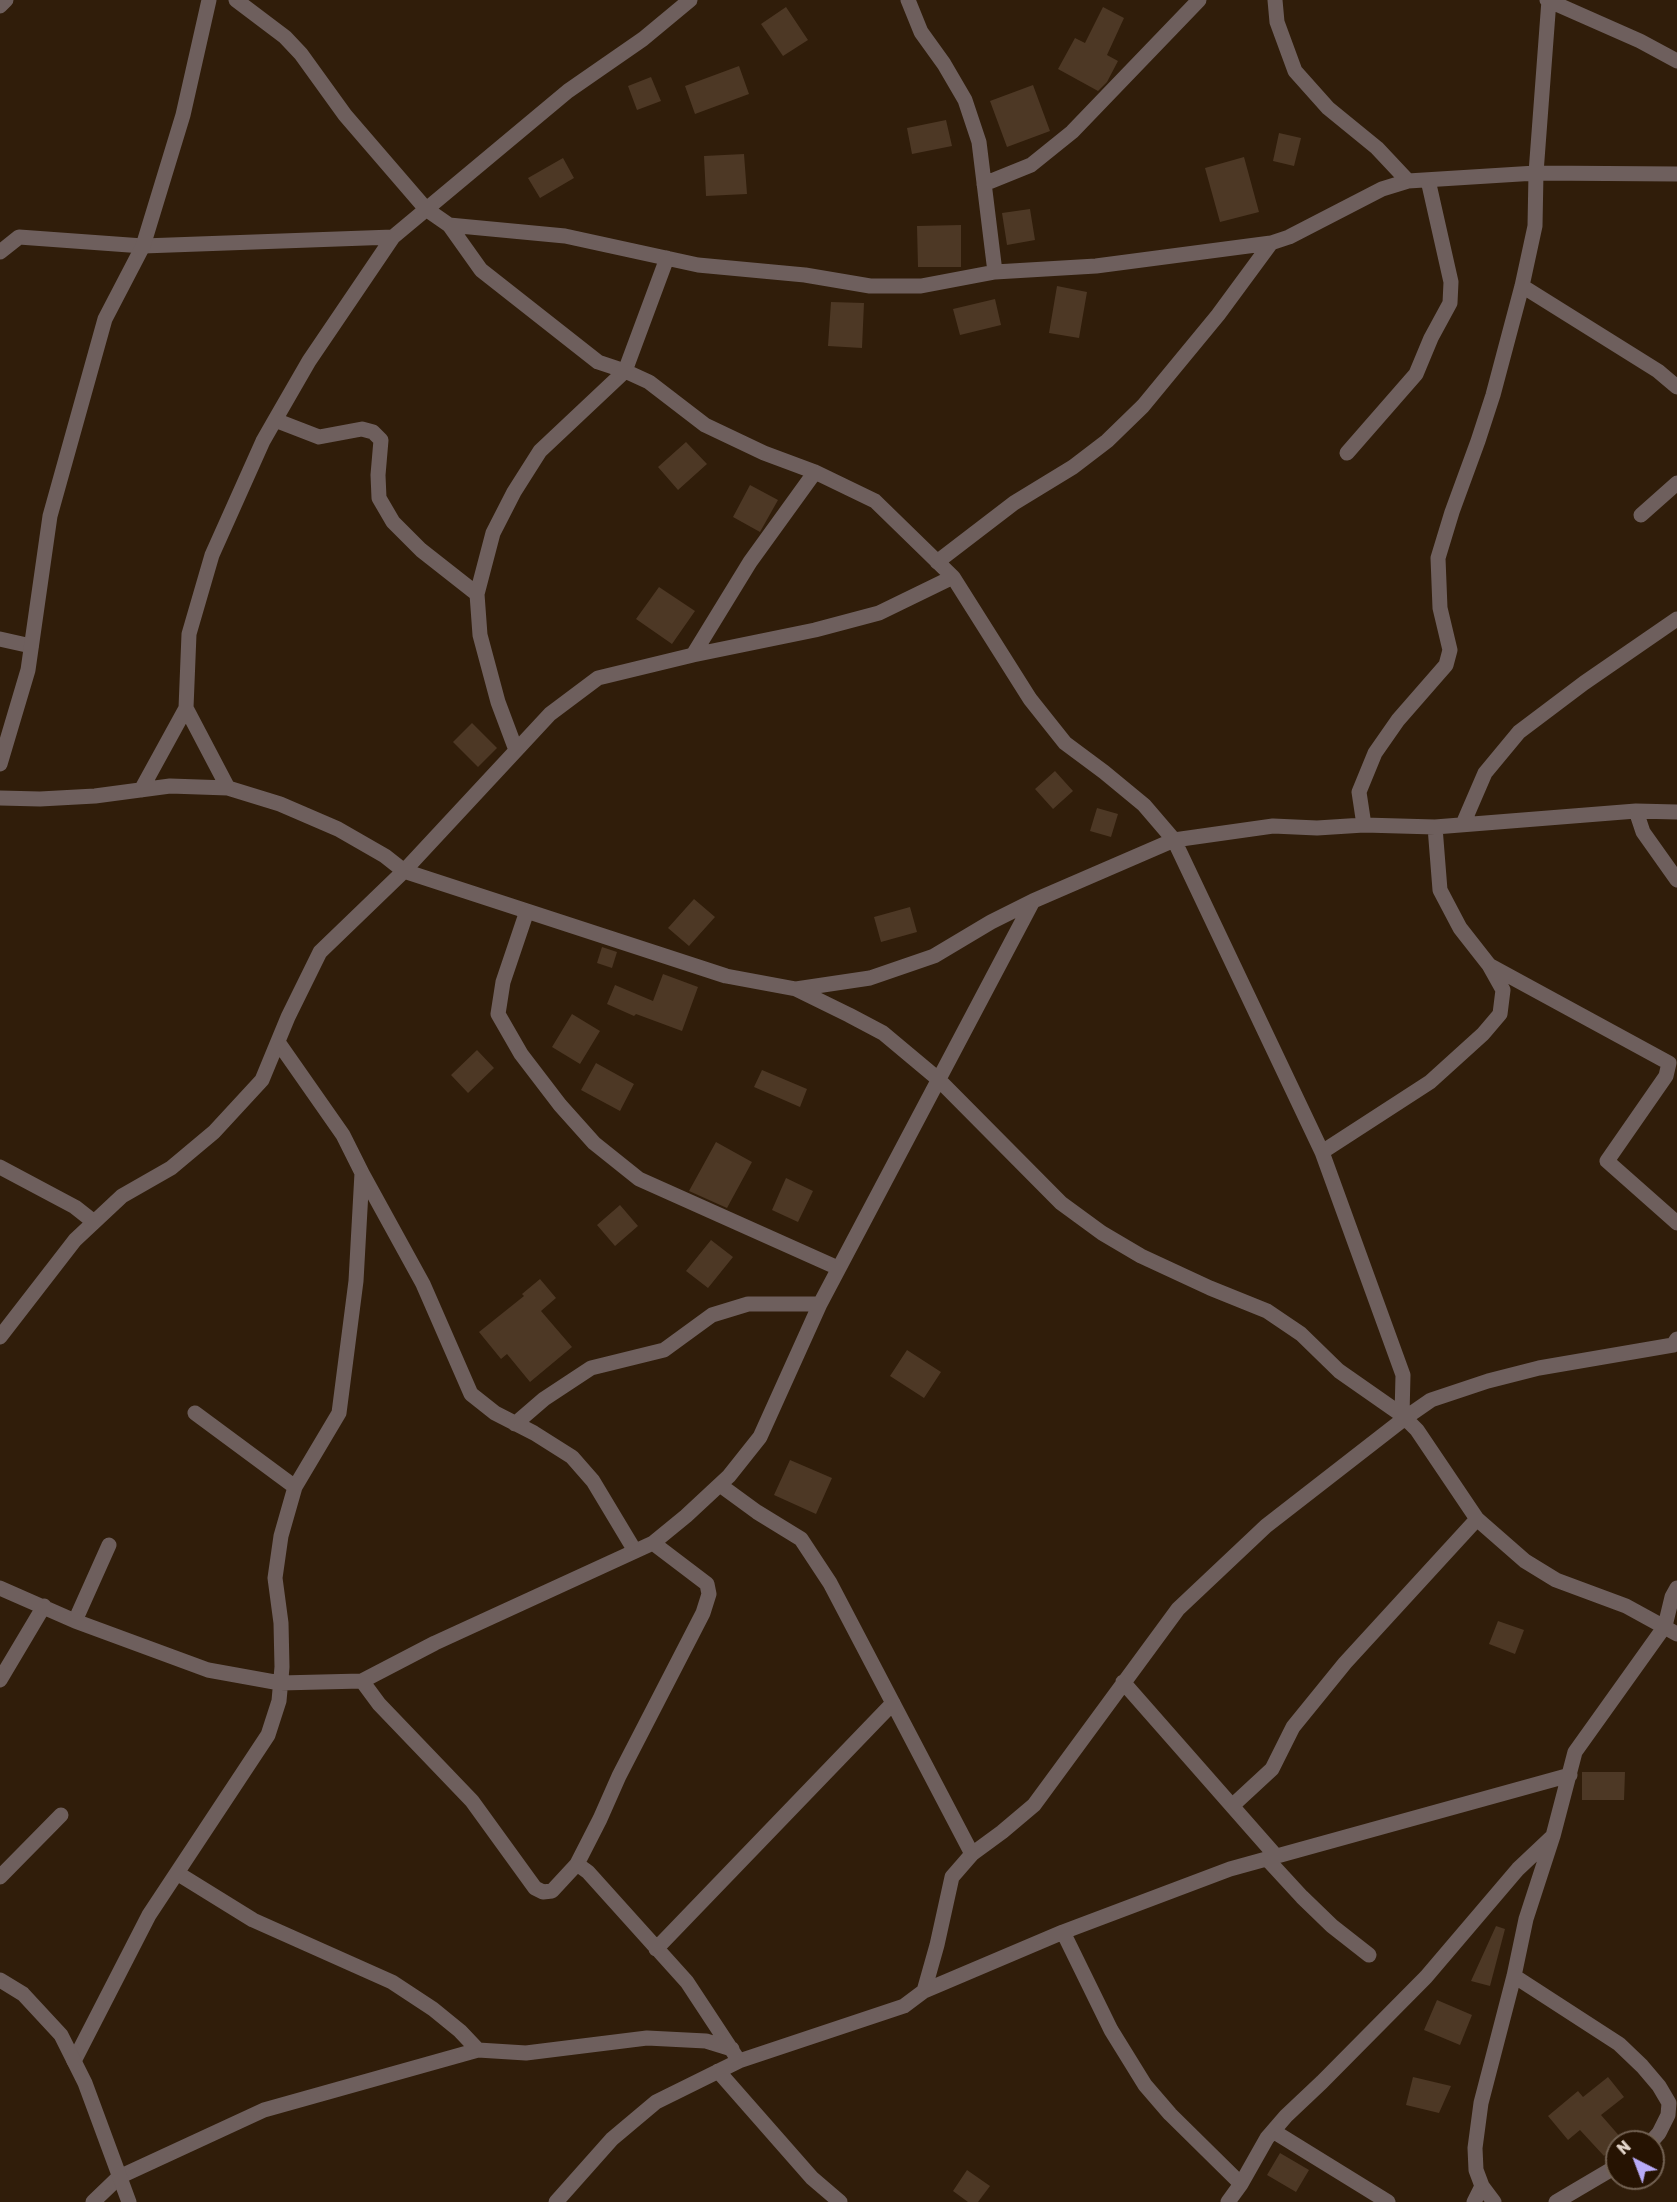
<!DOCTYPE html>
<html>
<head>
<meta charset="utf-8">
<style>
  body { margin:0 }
  #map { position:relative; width:1677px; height:2202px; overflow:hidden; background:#301d0a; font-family:Rubik,sans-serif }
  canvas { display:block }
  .north { position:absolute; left:1605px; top:2130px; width:60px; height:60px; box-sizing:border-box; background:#261302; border:2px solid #726152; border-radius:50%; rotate:318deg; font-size:16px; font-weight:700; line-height:24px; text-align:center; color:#e4d6cb }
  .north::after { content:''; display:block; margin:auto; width:21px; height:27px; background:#b8abf7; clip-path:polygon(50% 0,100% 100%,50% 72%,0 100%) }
</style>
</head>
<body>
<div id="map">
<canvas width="1677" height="2202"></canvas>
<div class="north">N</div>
</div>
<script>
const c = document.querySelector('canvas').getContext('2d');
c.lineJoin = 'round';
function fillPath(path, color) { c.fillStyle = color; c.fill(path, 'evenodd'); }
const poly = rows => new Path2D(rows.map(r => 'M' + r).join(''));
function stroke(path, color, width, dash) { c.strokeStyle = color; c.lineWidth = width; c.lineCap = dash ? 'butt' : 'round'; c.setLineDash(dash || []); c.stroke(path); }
const building = poly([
  [786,7,808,40,783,56,761,24],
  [1103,7,1124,18,1107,55,1118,61,1107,82,1098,91,1058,69,1075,38,1085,43],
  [739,66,749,94,695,114,685,86],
  [651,77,661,101,637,110,628,86],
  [1033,85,1050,131,1007,147,990,101],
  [946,120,952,146,912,154,907,128],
  [1279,133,1301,138,1294,166,1273,161],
  [744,154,747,194,706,196,704,156],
  [1244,157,1259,212,1220,222,1205,168],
  [563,158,574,178,540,198,528,178],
  [1030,209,1035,240,1007,245,1002,213],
  [961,225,961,267,918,267,917,226],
  [1057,286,1087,292,1079,338,1049,333],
  [995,299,1001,325,960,335,953,309],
  [831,302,864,303,862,348,828,346],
  [686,442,707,464,678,490,658,467],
  [750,485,778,500,760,532,733,517],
  [659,587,695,611,672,644,636,619],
  [472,723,497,748,478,767,453,742],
  [1055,771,1073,791,1053,809,1035,789],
  [1097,808,1118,814,1111,837,1090,831],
  [694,899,715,917,689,946,668,928],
  [910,907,917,932,881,942,874,917],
  [602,947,617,952,612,968,597,963],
  [663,974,698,987,682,1031,636,1014,634,1016,607,1004,615,985,653,1001],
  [572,1014,600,1031,580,1064,552,1047],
  [477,1050,494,1068,468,1093,451,1075],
  [596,1063,634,1084,620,1111,581,1090],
  [762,1070,807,1089,800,1107,754,1087],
  [716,1142,752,1162,727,1208,689,1191],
  [786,1178,813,1191,798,1222,772,1210],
  [620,1205,638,1226,615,1246,597,1225],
  [711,1240,733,1257,708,1288,686,1271],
  [540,1279,556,1298,541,1311,572,1347,530,1382,507,1354,501,1359,479,1332,524,1296,522,1294],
  [907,1350,941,1372,924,1398,890,1376],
  [790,1460,832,1478,816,1514,774,1495],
  [1498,1621,1524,1630,1515,1654,1489,1644],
  [1582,1772,1625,1772,1624,1800,1582,1800],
  [1496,1926,1505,1929,1490,1986,1471,1981],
  [1437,2000,1472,2015,1460,2045,1424,2030],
  [1413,2077,1451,2086,1439,2113,1406,2105],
  [1608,2077,1624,2097,1601,2115,1622,2139,1604,2156,1580,2130,1568,2140,1548,2116,1578,2091,1583,2097],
  [1280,2153,1309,2170,1296,2192,1267,2175],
  [967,2170,990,2186,978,2202,968,2202,953,2191]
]);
const minor = poly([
  [236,0,285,37,301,54,345,115,426,209,449,225,565,236,698,265,805,275,870,286,921,286,995,272,1096,266,1271,243,1289,237,1382,189,1408,181,1536,173,1677,174],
  [908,0,921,32,944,64,965,100,979,142,995,272],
  [1275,0,1277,22,1295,71,1328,108,1377,148,1408,181],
  [1547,0,1640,41,1677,61],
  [0,6,6,0],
  [984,184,1031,165,1072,132,1199,0],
  [449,225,481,270,598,362,625,371,649,382,705,425,764,453,815,472,875,501,953,577,1030,699,1065,743,1104,772,1144,805,1174,840,1322,1152,1403,1375,1402,1415],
  [0,252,19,237,143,246,393,237],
  [1522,286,1658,371,1677,387],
  [275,420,319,437,362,429,373,432,381,440,378,475,379,498,393,522,421,550,477,594],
  [1347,453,1416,374,1431,338,1450,303,1451,282,1428,180],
  [1641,515,1677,483],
  [937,562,1014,503,1073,467,1107,441,1143,406,1218,315,1271,243],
  [0,639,31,646],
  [693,655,750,562,815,472],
  [186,708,228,788],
  [516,750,498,702,480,635,477,594,493,533,514,492,540,451,625,371,667,258],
  [141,790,186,708,189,634,212,555,263,441,275,420,309,361,393,237,568,91,643,39,690,0],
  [0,798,40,799,95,796,170,786,228,788,280,804,338,829,385,856,404,871,726,976,796,989,849,1015,883,1033,938,1079,1061,1203,1102,1233,1141,1256,1210,1288,1267,1311,1301,1334,1339,1371,1402,1415,1417,1430,1477,1519,1525,1561,1556,1580,1626,1606,1677,1634],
  [1636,811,1643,832,1677,880],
  [1463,824,1485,773,1519,732,1584,683,1677,619],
  [1364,825,1359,792,1375,753,1398,720,1446,665,1450,650,1440,608,1438,558,1452,512,1478,441,1493,395,1522,286,1535,226,1536,173,1549,0],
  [1033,901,820,1304,760,1437,729,1476,686,1516,653,1543,435,1643,362,1681,379,1704,472,1801,535,1888,543,1892,552,1891,577,1864,588,1872,687,1982,739,2061,904,2006,924,1991,937,1945,952,1877,972,1854,1002,1832,1034,1805,1178,1609,1266,1526,1405,1418,1431,1400,1488,1381,1539,1368,1673,1345,1677,1339],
  [527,911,503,982,498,1014,521,1054,560,1105,594,1143,639,1179,838,1268],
  [1489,965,1669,1063,1666,1076,1607,1161,1677,1223],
  [796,989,870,978,934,956,991,922,1033,901,1174,840,1273,826,1317,828,1364,825,1435,827,1636,811,1677,812],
  [1322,1152,1430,1082,1483,1034,1500,1014,1503,990,1489,965,1460,928,1440,890,1435,827],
  [0,1167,75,1207,94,1222],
  [362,1173,423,1284,471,1394,495,1413,534,1433,572,1457,593,1481,635,1551],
  [0,1337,75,1240,122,1196,171,1168,214,1132,262,1080,288,1017,320,952,404,871,550,714,598,678,693,655,815,630,879,613,953,577],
  [195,1413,295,1487],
  [515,1424,544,1399,591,1368,664,1350,712,1315,748,1304,820,1304],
  [720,1485,757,1512,801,1539,830,1583,972,1854],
  [0,1588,75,1621,208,1670,280,1683,362,1681],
  [75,1621,109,1545],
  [0,1680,44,1606],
  [1123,1682,1276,1856],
  [1232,1806,1272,1769,1293,1727,1345,1663,1477,1519],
  [1267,1859,1302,1897,1332,1926,1369,1955],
  [577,1864,600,1819,619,1776,703,1613,709,1594,707,1584,653,1543],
  [177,1873,253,1920,392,1982,433,2009,460,2031,478,2050,526,2053,647,2038,706,2041,732,2049],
  [0,1877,61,1815],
  [1063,1932,1111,2030,1145,2085,1170,2114,1241,2184],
  [656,1949,893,1703],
  [1514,1976,1619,2044,1642,2066,1659,2086,1669,2103,1668,2115,1659,2133,1651,2142],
  [924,1991,1063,1932,1230,1869,1570,1775],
  [74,2061,149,1915,268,1735,279,1701,282,1667,281,1623,275,1578,281,1536,295,1487,339,1413,356,1281,362,1173,343,1135,278,1042],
  [718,2071,812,2178,840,2202],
  [1273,2131,1388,2202],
  [93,2202,119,2177,264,2110,478,2050],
  [556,2202,612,2139,656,2102,739,2061],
  [1228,2202,1241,2184,1267,2138,1286,2116,1322,2082,1426,1977,1518,1869,1553,1836],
  [1474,2202,1482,2186],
  [1494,2202,1482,2186,1476,2170,1475,2148,1481,2103,1514,1976,1526,1919,1553,1836,1575,1752,1665,1626,1672,1597,1677,1588],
  [1556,2202,1617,2166]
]);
const tertiary = poly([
  [0,764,28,670,50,516,105,319,143,246,183,115,209,0],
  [0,1980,23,1994,61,2035,85,2083,129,2202]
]);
fillPath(building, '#4d3825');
stroke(minor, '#6e5f5d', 15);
stroke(tertiary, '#6e5f5d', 15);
</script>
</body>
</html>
